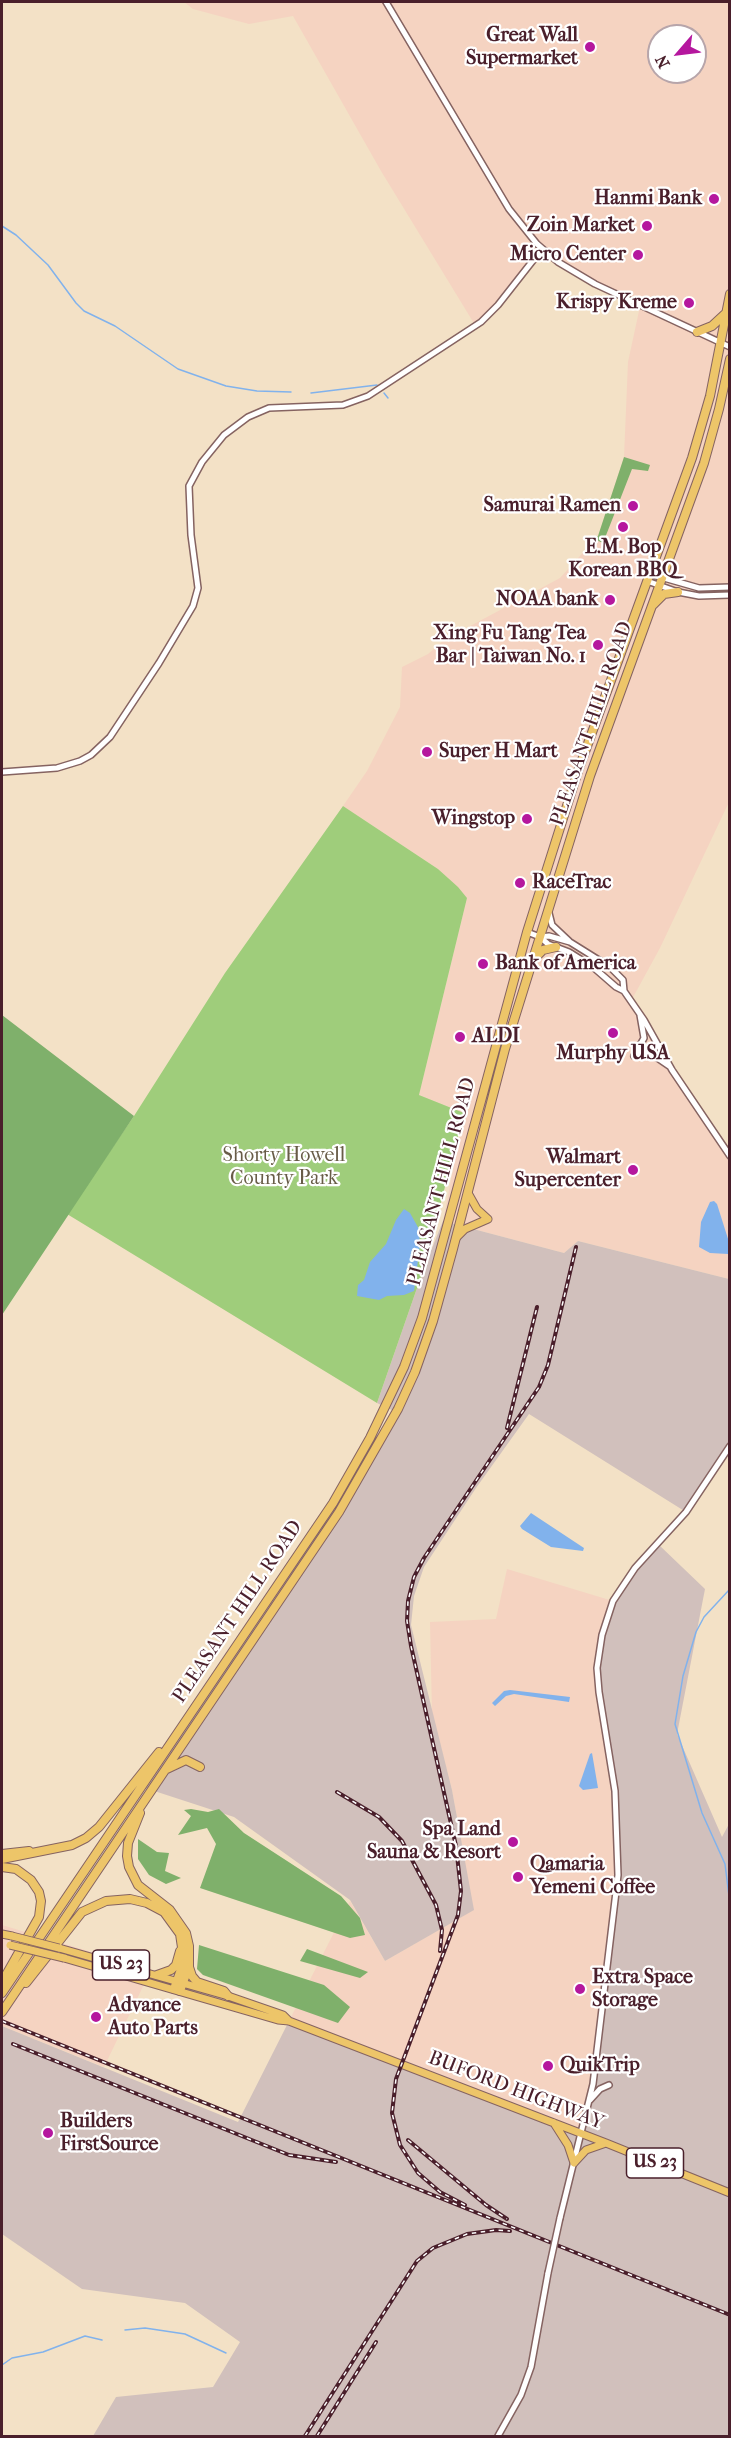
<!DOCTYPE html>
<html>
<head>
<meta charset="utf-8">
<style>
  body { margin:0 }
  #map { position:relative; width:731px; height:2438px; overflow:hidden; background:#f3e1c6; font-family:"IM FELL French Canon",serif }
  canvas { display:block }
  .frame { position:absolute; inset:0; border:3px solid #4a1f2b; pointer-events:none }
  .north { position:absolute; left:647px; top:24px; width:60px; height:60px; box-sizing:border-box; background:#fff; border:2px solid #b7a5aa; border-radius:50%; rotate:242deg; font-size:16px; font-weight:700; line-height:24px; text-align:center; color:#4a1f2b }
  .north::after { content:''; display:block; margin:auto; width:21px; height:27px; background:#b5179e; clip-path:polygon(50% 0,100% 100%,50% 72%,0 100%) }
</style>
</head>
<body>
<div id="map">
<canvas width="731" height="2438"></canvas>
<div class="frame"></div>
<div class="north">N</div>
</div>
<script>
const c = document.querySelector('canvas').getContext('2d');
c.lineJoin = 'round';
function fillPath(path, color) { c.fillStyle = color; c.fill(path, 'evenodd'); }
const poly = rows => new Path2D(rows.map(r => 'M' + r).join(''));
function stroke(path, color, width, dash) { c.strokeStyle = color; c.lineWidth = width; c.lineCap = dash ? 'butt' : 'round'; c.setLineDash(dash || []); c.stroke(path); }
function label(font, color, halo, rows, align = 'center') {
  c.font = font + ' "IM FELL French Canon",serif'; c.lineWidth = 4.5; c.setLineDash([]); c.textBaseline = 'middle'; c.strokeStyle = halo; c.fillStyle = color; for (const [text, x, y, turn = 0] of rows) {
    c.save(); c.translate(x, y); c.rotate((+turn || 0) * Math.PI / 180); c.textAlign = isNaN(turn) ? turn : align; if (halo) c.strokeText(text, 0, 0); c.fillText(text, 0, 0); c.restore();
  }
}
const built = poly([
  [184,2,729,2,729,802,660,948,631,1001,672,1070,729,1156,729,1279,578,1241,564,1253,443,1221,464,1113,419,1095,467,898,438,869,343,806,367,771,400,707,402,667,428,654,444,640,560,578,598,536,624,457,628,362,639,311,542,249,475,325,381,171,293,16,249,24,193,9],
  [659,36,695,36,695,72,659,72],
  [507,1569,613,1601,610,1759,619,1862,593,2084,581,2134,289,2021,350,1901,385,1961,473,1910,452,1790,432,1713,430,1622,496,1619],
  [2,1925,151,1970,104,2067,2,2026]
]);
const industrial = poly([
  [443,1221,564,1253,578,1241,729,1279,729,1447,686,1512,529,1414,476,1488,424,1567,414,1596,411,1625,452,1790,474,1910,385,1961,350,1900,234,1817,139,1786,265,1613,381,1435,394,1411,377,1403,424,1268],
  [658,1544,705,1589,677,1734,722,1837,729,1824,729,2436,93,2436,116,2397,213,2387,240,2342,185,2303,82,2289,2,2234,2,2026,238,2122,289,2021,581,2133,593,2083,618,1875,617,1816,599,1692,598,1654,613,1601,635,1568]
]);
const green = poly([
  [343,806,438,869,458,887,467,898,419,1095,464,1113,424,1268,377,1403,67,1214,134,1116,225,973]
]);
const forest = poly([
  [624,457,650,465,648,471,632,469,603,543,594,539,598,536],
  [2,1015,134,1116,2,1315],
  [191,1809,208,1812,219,1809,244,1833,341,1896,360,1918,365,1935,350,1938,200,1888,216,1844,207,1828,178,1835,191,1816,184,1810],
  [138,1839,157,1852,169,1853,165,1871,181,1878,166,1884,149,1875,138,1859],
  [199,1945,324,1985,350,2007,338,2023,203,1975,197,1969],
  [307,1949,368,1972,360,1978,300,1961]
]);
const water = poly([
  [714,1201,717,1204,729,1242,728,1254,710,1253,699,1247,701,1222,710,1202],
  [404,1209,410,1213,419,1229,420,1245,414,1291,404,1295,387,1296,379,1300,357,1296,358,1285,364,1280,370,1262,386,1244,396,1220],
  [531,1513,584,1548,583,1551,551,1547,522,1529,520,1526],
  [510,1690,570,1697,569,1702,514,1694,506,1696,495,1706,492,1703,504,1691],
  [592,1753,598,1788,583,1790,579,1786,590,1754]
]);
const stream = poly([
  [2,226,16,235,48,265,76,303,84,311,115,326,178,369,226,386,257,391,291,392],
  [311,393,377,385],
  [384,393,388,398],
  [729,1590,704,1617,696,1632,683,1676,675,1724,702,1813,725,1864,730,1904],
  [125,2330,145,2328,185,2334,226,2353],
  [2,2365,12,2358,43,2352,85,2336,102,2340]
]);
const minor = poly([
  [386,2,509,209,537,244,558,262,595,284,730,347],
  [650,574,699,588,730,587],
  [647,581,678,592,699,596,730,595],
  [2,772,57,768,80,761,91,755,110,737,159,663,193,606,198,588,191,535,189,486,202,462,224,435,248,417,269,408,343,405,368,396,481,322,498,305,542,249],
  [549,913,552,925,569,941],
  [527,932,540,937,549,936,570,942,610,967,623,980,624,991,644,1020,672,1070,730,1156],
  [540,937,548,944,569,952,593,967,616,987,624,991],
  [634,1056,650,1053,669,1066],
  [634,1056,644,1038,640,1015],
  [590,2100,600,2089,609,2085],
  [560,2218,593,2084,618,1875,615,1791,599,1692,597,1668,602,1635,613,1601,635,1568,686,1512,730,1446],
  [498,2436,521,2395,531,2367,548,2273]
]);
const major = poly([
  [456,1238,465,1229,488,1219,477,1209,468,1193],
  [2,1934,12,1936],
  [59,1948,228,1996,283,2015,289,2021],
  [64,1958,278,2020,289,2021,606,2143,730,2193],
  [554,2123,568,2145,574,2163],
  [574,2163,586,2150,606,2143]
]);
const highway = poly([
  [697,332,712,326,725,314],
  [653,605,664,594,678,592],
  [535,958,543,950,556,947],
  [167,1769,186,1760,200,1767],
  [140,1813,128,1843,127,1856,129,1867,138,1885,170,1910,186,1933,189,1946,189,1966,180,1991],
  [2,1854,29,1851],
  [2,1859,72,1845,86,1838,99,1827,159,1752],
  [2,1867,16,1869,31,1880,39,1892,41,1901,39,1917,2,1982],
  [189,1967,192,1976,197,1982,224,1991,228,1996],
  [157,1975,171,1970,176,1965,180,1951],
  [26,1983,82,1912,106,1901,130,1899,147,1903,164,1912,180,1934,184,1961,174,1989],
  [2,1993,333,1503,370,1438,404,1367,422,1318,527,932,578,771,692,458,710,396,730,294],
  [2,2012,339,1512,398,1409,415,1372,433,1321,453,1249,505,1049,590,776,704,463,719,409,730,359]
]);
const rail = poly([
  [507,1428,537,1307],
  [337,1792,379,1817,402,1841,436,1905,442,1930,440,1951],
  [2,2021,730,2315],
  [13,2044,289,2155,336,2162],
  [408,2140,486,2205,507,2219],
  [465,2205,440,2192,418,2173,400,2145,392,2113,396,2079,458,1915,461,1891,456,1846,411,1646,407,1621,408,1601,414,1577,424,1558,539,1387,548,1365,576,1247],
  [305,2436,417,2261,433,2248,467,2234,496,2230,510,2231],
  [317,2436,376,2342]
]);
const minorBridge = poly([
  [548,2273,560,2218]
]);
const majorBridge = poly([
  [12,1936,59,1948],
  [10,1945,64,1958]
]);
const markers = [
  [590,47,6,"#b5179e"],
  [714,199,6,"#b5179e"],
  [647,226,6,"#b5179e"],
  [638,255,6,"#b5179e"],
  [689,303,6,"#b5179e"],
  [633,506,6,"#b5179e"],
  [623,527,6,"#b5179e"],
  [610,600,6,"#b5179e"],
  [598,645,6,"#b5179e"],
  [427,752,6,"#b5179e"],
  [527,819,6,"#b5179e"],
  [520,883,6,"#b5179e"],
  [483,964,6,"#b5179e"],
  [613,1033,6,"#b5179e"],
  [460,1037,6,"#b5179e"],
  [633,1170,6,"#b5179e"],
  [513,1842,6,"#b5179e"],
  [518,1877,6,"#b5179e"],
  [580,1989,6,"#b5179e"],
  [96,2017,6,"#b5179e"],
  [548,2066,6,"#b5179e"],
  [48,2133,6,"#b5179e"]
];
const shields = [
  [121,1965,57],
  [655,2163,57]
];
const shieldNames = [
  ["US 23",121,1965],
  ["US 23",655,2163]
];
const poiNames = [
  ["Great Wall",578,36],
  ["Supermarket",578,59],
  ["Hanmi Bank",702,199],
  ["Zoin Market",635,226],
  ["Micro Center",626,255],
  ["Krispy Kreme",677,303],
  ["Samurai Ramen",621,506],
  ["E.M. Bop",623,548,"center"],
  ["Korean BBQ",623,571,"center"],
  ["NOAA bank",598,600],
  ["Xing Fu Tang Tea",586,634],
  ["Bar | Taiwan No. 1",586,657],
  ["Super H Mart",439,752,"left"],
  ["Wingstop",515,819],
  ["RaceTrac",532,883,"left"],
  ["Bank of America",495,964,"left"],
  ["ALDI",472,1037,"left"],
  ["Murphy USA",613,1054,"center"],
  ["Walmart",621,1158],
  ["Supercenter",621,1181],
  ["Spa Land",501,1830],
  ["Sauna & Resort",501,1853],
  ["Qamaria",530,1865,"left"],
  ["Yemeni Coffee",530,1888,"left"],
  ["Extra Space",592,1978,"left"],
  ["Storage",592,2001,"left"],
  ["Advance",108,2006,"left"],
  ["Auto Parts",108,2029,"left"],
  ["QuikTrip",560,2066,"left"],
  ["Builders",60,2122,"left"],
  ["FirstSource",60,2145,"left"]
];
const streetNames = [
  ["PLEASANT HILL ROAD",592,724,-71],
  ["PLEASANT HILL ROAD",442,1182,-75],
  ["PLEASANT HILL ROAD",238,1612,-56],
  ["BUFORD HIGHWAY",516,2091,21]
];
const parkNames = [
  ["Shorty Howell",284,1156],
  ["County Park",284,1179]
];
fillPath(built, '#f5d3c1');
fillPath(industrial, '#d1c0bc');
fillPath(green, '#9fcd7b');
fillPath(forest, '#7fb06b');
fillPath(water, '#81b2ec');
stroke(stream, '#81b2ec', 1.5);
stroke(minor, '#856361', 8);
stroke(major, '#856361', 9);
stroke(highway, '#856361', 10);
stroke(minor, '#fff', 5);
stroke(major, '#edc569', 7);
stroke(highway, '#edc569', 8);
stroke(rail, '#4a1f2b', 4);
stroke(rail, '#fff', 1.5, [4.5]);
stroke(minorBridge, '#856361', 8, []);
stroke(majorBridge, '#856361', 9, []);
stroke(minorBridge, '#fff', 5);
stroke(majorBridge, '#edc569', 7);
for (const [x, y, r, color] of markers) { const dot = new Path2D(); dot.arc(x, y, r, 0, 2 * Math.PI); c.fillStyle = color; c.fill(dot); stroke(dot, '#fff', 2); }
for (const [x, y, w] of shields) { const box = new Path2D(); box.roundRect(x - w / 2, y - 15, w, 30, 4.5); c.fillStyle = '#fff'; c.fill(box); stroke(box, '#4a1f2b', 1.5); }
label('bold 18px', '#4a1f2b', null, shieldNames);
label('bold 20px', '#4a1f2b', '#fff', poiNames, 'right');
label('20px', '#4a1f2b', '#fff', streetNames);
label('20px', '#685c47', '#fff', parkNames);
</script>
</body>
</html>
